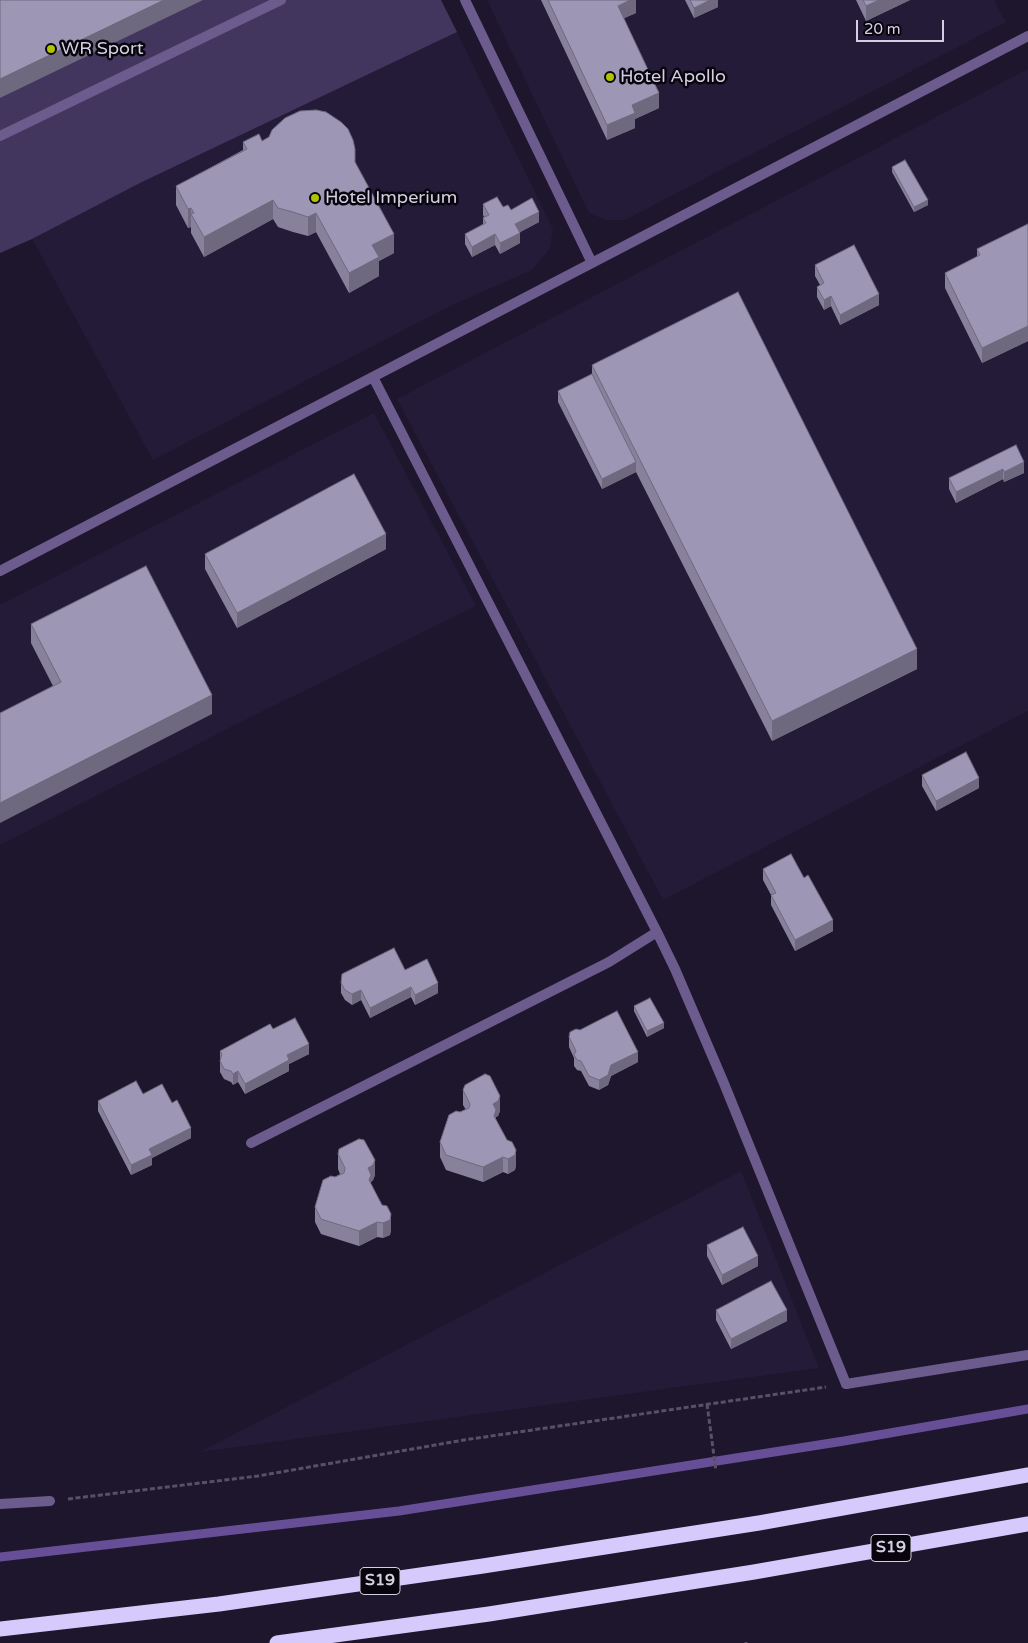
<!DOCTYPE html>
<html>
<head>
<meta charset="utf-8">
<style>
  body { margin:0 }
  #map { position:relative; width:1028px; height:1643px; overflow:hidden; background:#1d162d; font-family:"Varela Round",sans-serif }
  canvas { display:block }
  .scale { position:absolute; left:856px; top:20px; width:88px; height:22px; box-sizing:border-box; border:2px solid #d4d0e1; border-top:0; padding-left:6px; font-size:15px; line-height:18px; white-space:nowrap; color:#d4d0e1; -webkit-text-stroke:4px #07040d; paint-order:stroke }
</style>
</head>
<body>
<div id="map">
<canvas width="1028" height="1643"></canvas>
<div class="scale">20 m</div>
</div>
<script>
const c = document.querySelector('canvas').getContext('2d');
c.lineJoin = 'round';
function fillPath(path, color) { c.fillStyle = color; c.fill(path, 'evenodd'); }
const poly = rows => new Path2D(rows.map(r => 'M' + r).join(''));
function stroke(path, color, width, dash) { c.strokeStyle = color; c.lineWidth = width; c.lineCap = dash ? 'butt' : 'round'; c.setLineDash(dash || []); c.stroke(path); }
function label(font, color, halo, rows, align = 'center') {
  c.font = font + ' "Varela Round",sans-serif'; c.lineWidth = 5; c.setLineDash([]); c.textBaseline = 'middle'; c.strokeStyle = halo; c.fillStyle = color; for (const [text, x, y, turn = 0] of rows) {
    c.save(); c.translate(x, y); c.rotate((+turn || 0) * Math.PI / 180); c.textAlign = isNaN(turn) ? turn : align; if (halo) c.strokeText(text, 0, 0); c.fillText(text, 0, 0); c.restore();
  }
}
const built = poly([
  [487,0,994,0,1006,22,625,220,606,220,589,213],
  [457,32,553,229,550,248,532,270,450,306,153,460,32,239,140,183],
  [1028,69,1028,711,663,900,397,399],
  [374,413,476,606,239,723,0,845,0,605],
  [741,1171,819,1368,200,1452]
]);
const green = poly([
  [0,0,441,0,457,32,140,183,32,239,0,253]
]);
const stream = poly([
  [0,1557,399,1511,844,1441,1028,1409]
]);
const path = poly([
  [707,1404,716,1471],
  [68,1499,258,1476,464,1440,826,1387],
  [746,1642,746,1643]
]);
const lane = poly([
  [465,0,592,263],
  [0,136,281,0],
  [846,1384,1028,1355],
  [0,1504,50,1501]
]);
const street = poly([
  [0,571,1028,36],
  [657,932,675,969,723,1081,846,1384],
  [251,1143,609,962,657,932,373,377]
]);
const highway = poly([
  [0,1629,219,1604,483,1566,759,1523,1028,1475],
  [277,1643,489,1614,754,1572,1028,1524]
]);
const wall = poly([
  [541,0,636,0,636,13,624,18,659,108,635,119,635,128,607,140],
  [685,0,718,0,718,7,694,18],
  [856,0,910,0,866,21],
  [262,141,355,163,394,253,379,261,379,276,349,293,316,232,308,236,293,232,278,227,273,219,204,257,191,233,191,227,188,228,176,205,176,186,243,150,243,142],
  [892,167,928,205,914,212,892,172],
  [483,204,503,207,539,222,520,232,520,243,500,254,495,245,472,257,465,244,465,234,483,224,483,218,484,217,483,215],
  [1028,224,1028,341,982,363,945,288,945,273,977,257,977,249],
  [815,265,879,305,840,325,831,306,824,310,817,297,817,287,820,285,815,276],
  [592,365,917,669,772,741,636,472,602,489,558,402,558,391,592,374],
  [1016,445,1024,473,1004,482,1003,479,956,503,949,489,949,478],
  [386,549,237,628,205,569,205,554],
  [31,624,212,714,53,686,31,643],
  [922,775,979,788,936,811,922,786],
  [763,869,804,878,833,931,795,951,771,905,771,895,763,880],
  [405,970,438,993,415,1005,411,997,370,1018,361,1000,352,1005,345,1000,341,993,341,983],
  [634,1006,664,1028,647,1037,634,1011],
  [273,1029,309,1054,289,1064,289,1071,245,1094,238,1082,233,1085,231,1082,224,1079,220,1072,220,1051],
  [569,1037,638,1062,611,1076,608,1085,599,1090,589,1086,581,1071,577,1070,574,1066,574,1058,569,1047],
  [463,1090,500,1111,498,1116,496,1117,496,1119,516,1165,515,1170,508,1174,503,1172,483,1182,446,1170,440,1157,440,1142,460,1112,466,1110,463,1105],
  [143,1094,191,1138,152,1158,152,1165,131,1175,98,1111,98,1101],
  [338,1154,375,1175,373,1180,371,1182,371,1184,391,1229,390,1235,383,1238,377,1237,359,1246,321,1234,315,1222,315,1207,335,1177,340,1174,338,1169],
  [707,1245,758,1266,722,1285,707,1256],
  [716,1310,787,1321,731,1349,716,1320]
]);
const shadedWall = poly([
  [164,0,203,0,0,98,0,79],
  [630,0,636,0,636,13,618,21,618,6],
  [710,0,718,0,718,7,694,18,694,8],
  [879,0,910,0,866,21,866,6],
  [659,93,659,108,635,119,635,128,607,140,607,125,632,105],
  [273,200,273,219,204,257,204,237],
  [928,200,928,205,914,212,914,207],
  [191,208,191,227,188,228,188,209],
  [539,212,539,222,515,235,515,224],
  [316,213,316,232,308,236,308,217],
  [520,233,520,243,500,254,500,243],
  [394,234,394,253,379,261,379,276,349,293,349,273,372,245],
  [495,234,495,245,472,257,472,247],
  [879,294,879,305,840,325,840,315],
  [831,296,831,306,824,310,824,300],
  [1028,326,1028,341,982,363,982,348],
  [636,462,636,472,602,489,602,479],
  [1024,462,1024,473,1004,482,1004,472],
  [1003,469,1003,479,956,503,956,492],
  [386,534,386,549,237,628,237,613],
  [917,649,917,669,772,741,772,721],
  [212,695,212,714,0,823,0,803],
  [979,778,979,788,936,811,936,801],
  [833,920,833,931,795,951,795,940],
  [438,983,438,993,415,1005,415,995],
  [411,987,411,997,370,1018,370,1008],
  [361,990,361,1000,352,1005,352,994],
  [664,1023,664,1028,647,1037,647,1031],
  [309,1044,309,1054,289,1064,289,1071,245,1094,245,1084,287,1055],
  [638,1052,638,1062,611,1076,608,1085,599,1090,599,1080,611,1065],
  [238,1071,238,1082,233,1085,233,1074],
  [500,1096,500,1111,498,1116,496,1117,496,1125,494,1131,493,1104],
  [191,1128,191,1138,152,1158,152,1165,131,1175,131,1165,149,1149],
  [516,1150,516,1165,515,1170,508,1174,508,1159],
  [503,1157,503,1172,483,1182,483,1167],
  [375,1160,375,1175,373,1180,371,1182,371,1190,369,1195,368,1168],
  [391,1214,391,1229,390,1235,383,1238,383,1223],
  [377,1222,377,1237,359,1246,359,1231],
  [758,1256,758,1266,722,1285,722,1275],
  [787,1310,787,1321,731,1349,731,1339]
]);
const building = poly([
  [0,0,164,0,0,79,0,0],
  [548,0,630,0,618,6,659,93,632,105,635,113,607,125,548,0],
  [690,0,710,0,694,8,690,0],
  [863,0,879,0,866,6,863,0],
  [316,110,326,112,341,122,348,129,353,140,355,149,355,162,394,234,372,245,379,257,349,273,316,213,308,217,293,212,278,208,273,200,204,237,191,214,194,213,191,208,188,209,176,186,247,149,243,142,259,134,262,141,269,137,272,130,285,118,300,111,316,110],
  [905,160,928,200,914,207,892,167,905,160],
  [497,197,503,207,508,205,511,210,532,198,539,212,515,224,520,233,500,243,495,234,472,247,465,234,486,223,483,218,489,215,483,204,497,197],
  [1028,224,1028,326,982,348,945,273,980,255,977,249,1028,224],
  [854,245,879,294,840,315,831,296,824,300,817,287,824,283,815,265,854,245],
  [738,292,917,649,772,721,592,365,738,292],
  [592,374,636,462,602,479,558,391,592,374],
  [1016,445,1024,462,1004,472,1003,469,956,492,949,478,1016,445],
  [354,474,386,534,237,613,205,554,354,474],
  [146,566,212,695,0,803,0,713,61,682,31,624,146,566],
  [966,752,979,778,936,801,922,775,966,752],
  [791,854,804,878,808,875,833,920,795,940,771,895,776,893,763,869,791,854],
  [394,948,405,970,427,959,438,983,415,995,411,987,370,1008,361,990,352,994,345,990,341,983,342,974,394,948],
  [650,998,664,1023,647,1031,634,1006,650,998],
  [617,1011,638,1052,611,1065,608,1075,599,1080,589,1076,581,1061,577,1060,574,1055,576,1051,569,1037,570,1032,576,1029,580,1030,617,1011],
  [295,1018,309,1044,287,1055,289,1060,245,1084,238,1071,233,1074,231,1071,224,1069,220,1061,222,1054,220,1051,270,1024,273,1029,295,1018],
  [485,1074,490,1076,500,1096,498,1101,493,1104,496,1110,494,1116,507,1140,512,1142,516,1150,515,1155,508,1159,503,1157,483,1167,446,1155,440,1142,449,1115,456,1111,460,1112,469,1108,470,1104,463,1090,465,1085,485,1074],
  [136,1081,143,1094,162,1084,172,1103,177,1100,191,1128,149,1149,152,1155,131,1165,98,1101,136,1081],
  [359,1139,364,1140,375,1160,373,1165,368,1168,371,1175,369,1180,382,1205,387,1206,391,1214,390,1220,383,1223,377,1222,359,1231,321,1219,315,1207,323,1180,331,1176,335,1177,344,1173,345,1168,338,1154,339,1149,359,1139],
  [743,1227,758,1256,722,1275,707,1245,743,1227],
  [771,1281,787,1310,731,1339,716,1310,771,1281]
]);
const markers = [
  [51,49,5,"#b0c501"],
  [610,77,5,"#b0c501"],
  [315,198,5,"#b0c501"]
];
const shields = [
  [891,1548,40],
  [380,1581,40]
];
const shieldNames = [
  ["S19",891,1548],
  ["S19",380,1581]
];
const poiNames = [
  ["WR Sport",61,49],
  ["Hotel Apollo",620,77],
  ["Hotel Imperium",325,198]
];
fillPath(built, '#241b39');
fillPath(green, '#42365e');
stroke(stream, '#674f97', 9);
stroke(path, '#575166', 3, [5, 2.5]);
stroke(lane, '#6b5c8d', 10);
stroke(street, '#6b5c8d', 10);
stroke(highway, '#d6c9fb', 15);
fillPath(wall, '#88819c');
fillPath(shadedWall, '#6f697f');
fillPath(building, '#9e96b5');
stroke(building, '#6f697f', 1);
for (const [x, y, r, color] of markers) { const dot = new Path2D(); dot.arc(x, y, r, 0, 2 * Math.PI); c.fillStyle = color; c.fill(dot); stroke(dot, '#07040d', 2); }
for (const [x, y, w] of shields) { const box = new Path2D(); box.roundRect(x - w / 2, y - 13.5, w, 27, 4); c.fillStyle = '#07040d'; c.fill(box); stroke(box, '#d4d0e1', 1); }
label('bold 16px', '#d4d0e1', null, shieldNames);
label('18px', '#d4d0e1', '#07040d', poiNames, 'left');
</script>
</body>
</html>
